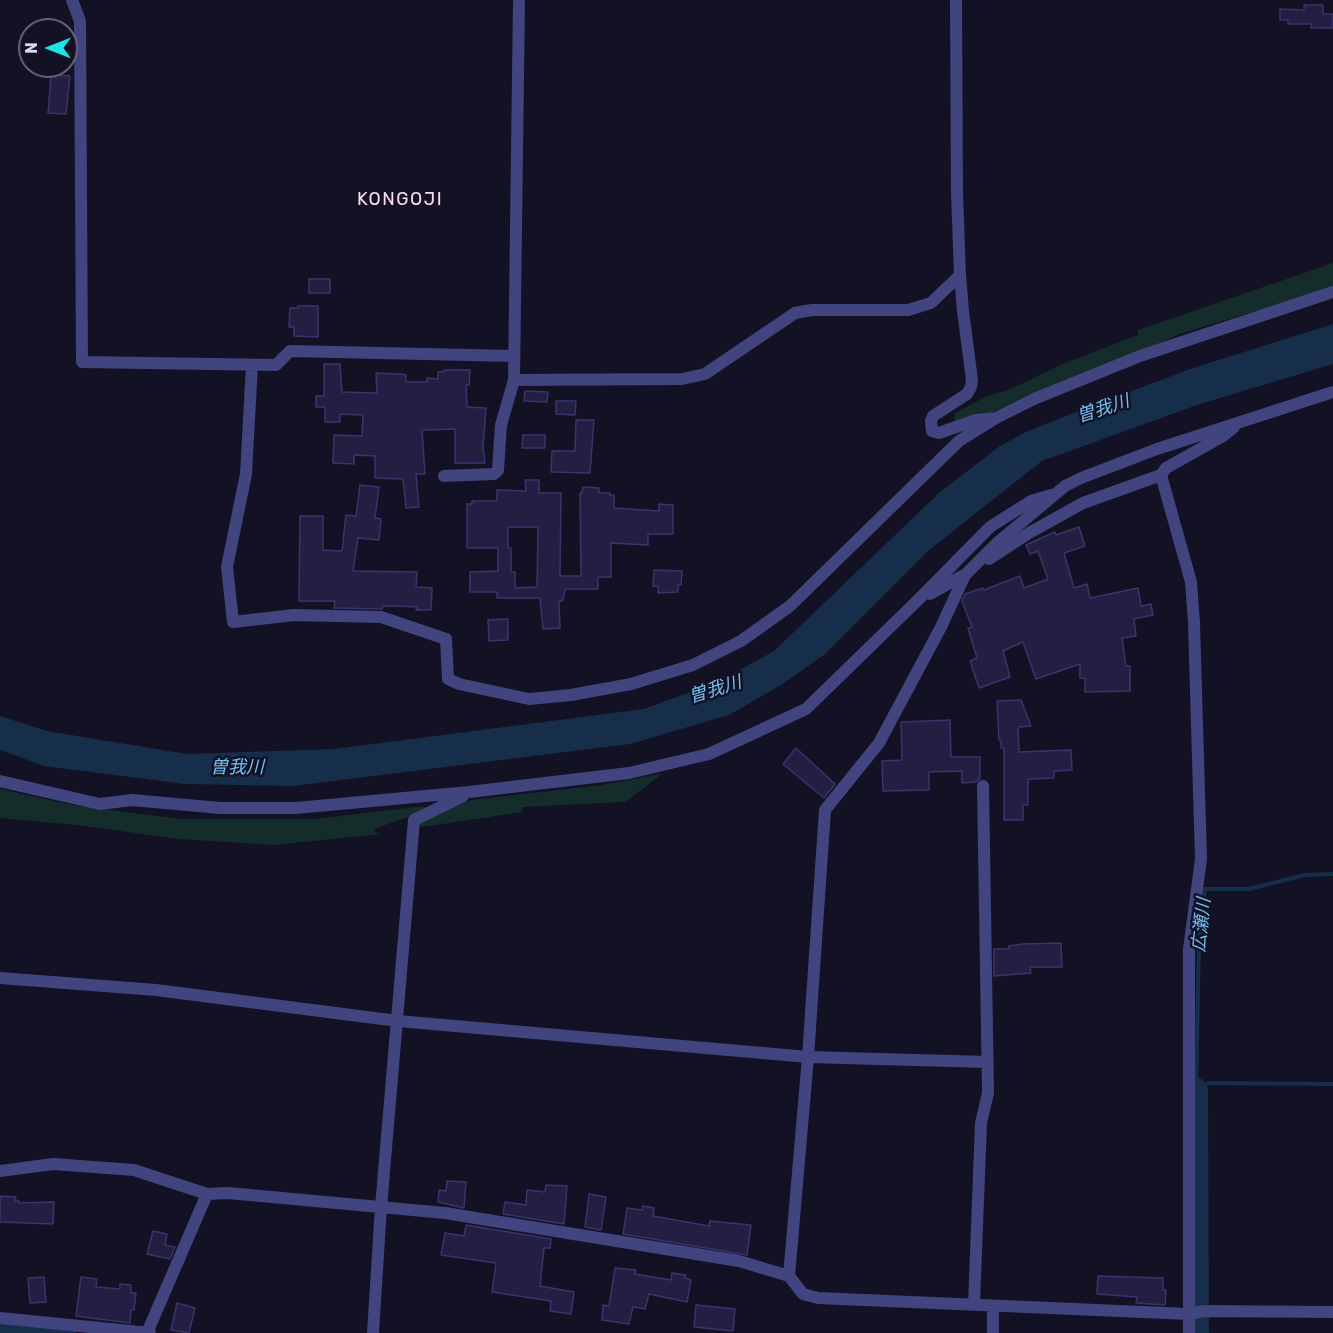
<!DOCTYPE html>
<html>
<head>
<meta charset="utf-8">
<style>
  body { margin:0 }
  #map { position:relative; width:1333px; height:1333px; overflow:hidden; background:#131124; font-family:Rubik,sans-serif }
  canvas { display:block }
  .north { position:absolute; left:18px; top:18px; width:60px; height:60px; box-sizing:border-box; background:#131124; border:2px solid #62617a; border-radius:50%; rotate:270deg; font-size:16px; font-weight:700; line-height:24px; text-align:center; color:#d9d8fb }
  .north::after { content:''; display:block; margin:auto; width:21px; height:27px; background:#19e4e6; clip-path:polygon(50% 0,100% 100%,50% 72%,0 100%) }
</style>
</head>
<body>
<div id="map">
<canvas width="1333" height="1333"></canvas>
<div class="north">N</div>
</div>
<script>
const c = document.querySelector('canvas').getContext('2d');
c.lineJoin = 'round';
function fillPath(path, color) { c.fillStyle = color; c.fill(path, 'evenodd'); }
const poly = rows => new Path2D(rows.map(r => 'M' + r).join(''));
function stroke(path, color, width, dash) { c.strokeStyle = color; c.lineWidth = width; c.lineCap = dash ? 'butt' : 'round'; c.setLineDash(dash || []); c.stroke(path); }
function label(font, color, halo, rows, align = 'center') {
  c.font = font + ' Rubik,"Noto Sans JP",sans-serif'; c.lineWidth = 5; c.setLineDash([]); c.textBaseline = 'middle'; c.strokeStyle = halo; c.fillStyle = color; for (const [text, x, y, turn = 0] of rows) {
    c.save(); c.translate(x, y); c.rotate((+turn || 0) * Math.PI / 180); c.textAlign = isNaN(turn) ? turn : align; if (halo) c.strokeText(text, 0, 0); c.fillText(text, 0, 0); c.restore();
  }
}
const green = poly([
  [1333,263,1333,288,1179,334,1146,350,1027,396,991,413,954,423,955,413,987,396,1011,389,1065,363,1138,335,1138,330],
  [660,774,661,775,625,802,522,807,522,812,416,828,422,820,443,809,472,800,602,785],
  [0,789,73,805,181,819,315,819,424,806,426,809,424,811,374,829,376,833,381,834,274,845,180,839,76,825,0,818]
]);
const water = poly([
  [1333,324,1333,364,1200,404,1042,461,929,550,825,654,781,685,729,715,630,744,293,786,185,784,44,766,0,750,0,716,47,731,187,754,334,749,644,709,720,681,774,651,940,492,1000,446,1026,432,1076,412,1190,369]
]);
const stream = poly([
  [1333,874,1305,875,1249,889,1205,889,1199,943,1196,1090,1209,1083,1333,1084]
]);
const river = poly([
  [1196,1090,1197,1333],
  [0,1327,64,1333]
]);
const building = poly([
  [1304,5,1323,5,1323,14,1333,14,1333,28,1311,28,1312,24,1288,24,1288,20,1280,20,1280,9,1304,10,1304,5],
  [51,75,70,76,66,114,48,113,51,75],
  [309,279,330,279,330,293,309,293,309,279],
  [298,306,318,306,318,337,294,336,294,327,289,327,290,308,298,308,298,306],
  [324,364,340,364,342,392,377,393,376,373,402,374,406,375,406,382,427,382,427,378,438,379,438,372,444,372,444,370,470,370,469,385,466,385,467,407,486,408,483,447,485,463,455,463,455,429,422,430,425,474,416,474,419,507,406,508,403,479,375,478,375,456,354,455,354,464,333,463,334,435,362,436,363,415,340,414,340,422,325,422,325,407,316,407,316,396,324,396,324,364],
  [525,391,548,392,547,402,524,401,525,391],
  [556,401,576,401,575,415,556,414,556,401],
  [576,420,594,420,590,473,551,472,552,451,575,451,576,420],
  [523,435,545,435,545,448,522,448,523,435],
  [525,480,539,480,539,493,561,493,560,576,581,576,580,493,582,493,583,487,599,488,599,493,610,493,610,495,614,495,614,508,659,511,659,504,673,505,673,534,648,534,648,545,611,543,611,577,598,577,598,589,565,589,563,600,559,602,560,628,543,629,540,598,497,598,497,592,470,592,470,572,498,571,498,548,467,548,467,504,472,504,472,501,497,501,497,490,526,491,525,480],
  [508,527,538,527,537,587,515,588,515,572,511,572,511,548,508,548,508,527],
  [360,485,379,487,375,518,381,519,379,540,358,538,353,571,417,572,416,587,432,588,431,610,416,610,417,607,396,606,383,606,382,609,334,608,335,601,299,601,300,516,323,516,323,550,342,551,346,515,356,516,360,485],
  [1079,527,1085,546,1064,553,1074,588,1087,584,1090,598,1138,588,1141,606,1151,604,1153,615,1134,619,1136,636,1122,638,1126,666,1130,666,1130,691,1085,692,1085,678,1080,678,1080,664,1036,679,1023,642,1003,651,1010,677,979,688,970,661,977,658,968,628,972,627,962,601,965,594,983,588,984,590,1020,576,1024,588,1048,579,1038,551,1030,554,1026,545,1055,532,1056,535,1079,527],
  [654,570,682,571,681,585,678,585,678,592,658,593,658,586,653,586,654,570],
  [508,619,508,640,489,641,488,620,508,619],
  [1021,700,1031,726,1019,727,1018,729,1019,752,1071,750,1072,770,1054,771,1054,778,1028,779,1028,805,1023,805,1023,820,1004,820,1004,748,1001,748,1001,740,999,740,997,701,1021,700],
  [950,720,951,757,980,757,980,778,976,782,962,783,962,771,929,772,929,790,883,791,882,761,902,760,901,722,950,720],
  [796,748,835,784,824,798,783,764,796,748],
  [1061,943,1062,967,1030,967,1031,973,994,976,994,949,1009,949,1009,946,1022,944,1061,943],
  [447,1181,466,1182,464,1208,438,1202,439,1190,446,1191,447,1181],
  [546,1185,567,1186,564,1224,503,1214,505,1202,526,1205,527,1190,545,1192,546,1185],
  [589,1194,606,1197,601,1230,585,1227,589,1194],
  [0,1196,16,1197,15,1201,19,1201,19,1203,54,1202,53,1224,0,1222,0,1196],
  [643,1206,654,1208,653,1216,709,1226,710,1221,751,1225,747,1255,623,1234,627,1208,642,1210,643,1206],
  [466,1225,551,1239,550,1248,544,1248,540,1286,574,1292,571,1314,550,1311,551,1301,492,1292,496,1263,441,1255,445,1233,464,1236,466,1225],
  [153,1231,167,1234,165,1245,175,1247,170,1259,147,1254,153,1231],
  [615,1268,636,1270,635,1274,671,1280,672,1273,686,1275,685,1278,691,1280,687,1302,649,1294,645,1309,633,1307,629,1324,602,1320,603,1305,609,1306,615,1268],
  [1098,1276,1163,1278,1163,1290,1166,1290,1165,1305,1136,1303,1137,1297,1097,1294,1098,1276],
  [44,1277,46,1302,30,1303,28,1278,44,1277],
  [81,1277,97,1279,96,1287,120,1289,120,1284,131,1285,131,1293,136,1293,134,1310,131,1310,130,1323,76,1316,81,1277],
  [177,1303,195,1308,189,1333,171,1330,177,1303],
  [696,1305,735,1309,733,1331,694,1327,696,1305]
]);
const street = poly([
  [72,0,80,21,82,362,276,365,290,351,514,356],
  [956,0,957,193,960,275,963,311,972,380,971,387,967,394,933,416,931,421,932,431,939,433,976,420,996,418,1034,399,1140,356,1333,292],
  [252,365,246,474,227,567,233,622,294,615,381,617,446,639,448,679,459,684,529,699,571,695,631,684,693,665,741,641,790,606,959,441,996,418],
  [514,380,682,379,705,374,795,313,812,310,908,310,931,303,960,275],
  [1333,392,1157,449,1081,478,1065,486,997,543,965,575,941,627,879,743,825,810,808,1057,789,1276,803,1294,818,1298,1189,1314,1204,1311,1333,1312],
  [444,476,494,474,498,470,501,425,514,380,519,0],
  [989,559,1029,533,1083,503,1161,475],
  [930,594,964,575],
  [0,781,100,804,132,800,220,808,296,808,469,792,629,773,709,754,806,709,918,600,990,527,1031,501,1051,495],
  [0,978,156,990,398,1021,808,1057,987,1062],
  [0,1171,53,1164,134,1170,207,1194,228,1193,445,1213,739,1261,789,1276],
  [974,1304,981,1123,988,1093,983,786],
  [0,1318,150,1333],
  [147,1333,207,1194],
  [373,1333,381,1207,414,820,463,796],
  [993,1333,993,1306],
  [1189,1333,1189,949,1201,859,1194,623,1191,582,1161,475,1166,468,1223,436,1234,427]
]);
const neighbourhoodNames = [
  ["KONGOJI",400,200]
];
const waterNames = [
  ["曽我川",1103,409,-18],
  ["曽我川",715,690,-17],
  ["曽我川",237,768],
  ["広瀬川",1202,925,-84]
];
fillPath(green, '#152d2a');
fillPath(water, '#162e49');
stroke(stream, '#162e49', 4);
stroke(river, '#162e49', 24);
fillPath(building, '#231f43');
stroke(building, '#3a346c', 1.5);
stroke(street, '#41447e', 12);
c.letterSpacing = '1.5px';
label('18px', '#fbdaf2', '#131124', neighbourhoodNames);
c.letterSpacing = '0px';
label('italic 18px', '#71c0f0', '#131124', waterNames);
</script>
</body>
</html>
